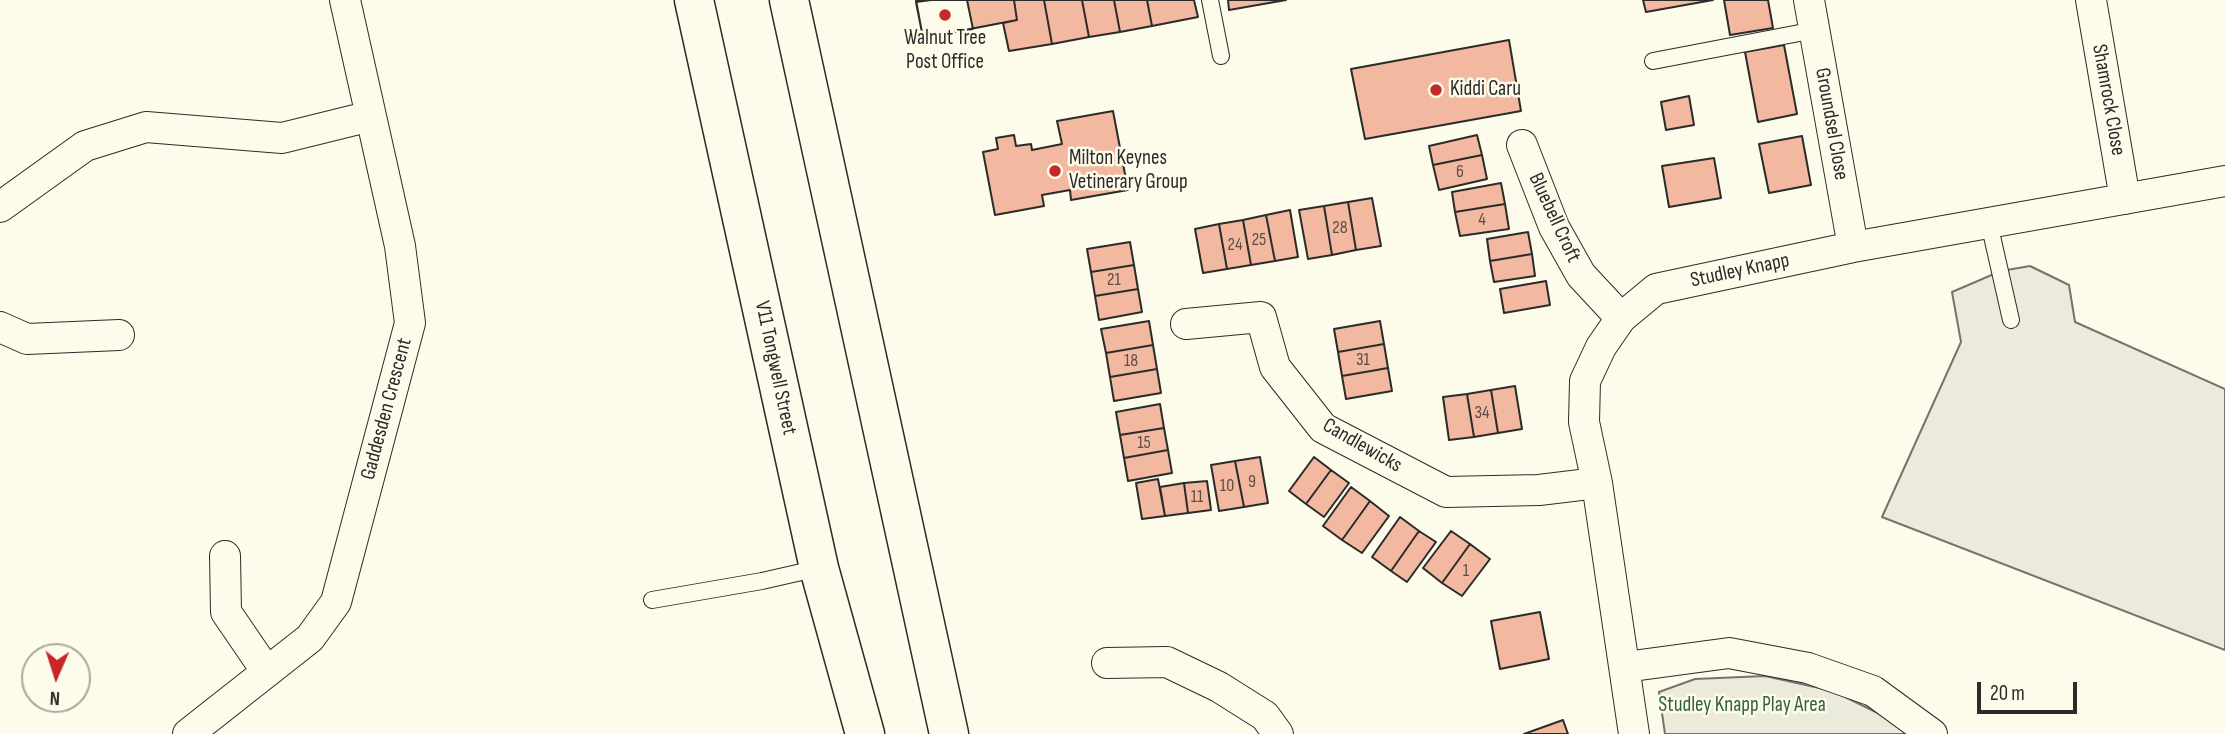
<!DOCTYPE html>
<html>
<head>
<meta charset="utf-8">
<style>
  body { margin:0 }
  #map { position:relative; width:2225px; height:734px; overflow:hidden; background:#fdfbea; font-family:"Sofia Sans Condensed",sans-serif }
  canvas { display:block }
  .north { position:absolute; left:21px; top:643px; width:70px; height:70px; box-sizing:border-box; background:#fdfbea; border:2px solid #a9a89e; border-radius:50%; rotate:183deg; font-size:19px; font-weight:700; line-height:28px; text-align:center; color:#2b2b2b }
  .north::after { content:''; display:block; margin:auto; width:24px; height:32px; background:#c62828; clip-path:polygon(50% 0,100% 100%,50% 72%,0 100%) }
  .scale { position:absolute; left:1977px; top:682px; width:100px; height:32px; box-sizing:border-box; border:4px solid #2b2b2b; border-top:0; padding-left:9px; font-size:21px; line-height:24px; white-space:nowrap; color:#2b2b2b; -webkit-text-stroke:5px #fdfbea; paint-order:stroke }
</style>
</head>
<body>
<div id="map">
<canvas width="2225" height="734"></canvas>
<div class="north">N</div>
<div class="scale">20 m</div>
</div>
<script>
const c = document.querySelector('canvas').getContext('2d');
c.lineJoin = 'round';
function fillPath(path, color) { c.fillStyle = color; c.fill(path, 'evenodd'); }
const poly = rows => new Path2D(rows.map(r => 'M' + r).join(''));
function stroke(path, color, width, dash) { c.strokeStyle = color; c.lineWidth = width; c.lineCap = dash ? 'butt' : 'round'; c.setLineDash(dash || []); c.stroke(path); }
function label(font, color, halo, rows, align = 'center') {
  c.font = font + ' "Sofia Sans Condensed",sans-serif'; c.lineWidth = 5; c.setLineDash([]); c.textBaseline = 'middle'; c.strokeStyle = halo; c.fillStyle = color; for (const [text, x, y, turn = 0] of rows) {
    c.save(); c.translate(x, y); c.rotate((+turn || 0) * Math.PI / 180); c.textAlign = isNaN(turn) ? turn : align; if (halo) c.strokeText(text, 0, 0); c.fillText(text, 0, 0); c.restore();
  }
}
const green = poly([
  [2030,266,2069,285,2075,322,2225,389,2225,650,1882,517,1961,342,1952,292,2001,271,2030,266],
  [1765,676,1833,691,1894,721,1909,734,1665,734,1659,692,1695,679,1765,676]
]);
const building = poly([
  [916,0,1014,0,1017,20,923,38,916,0],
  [931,0,967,0,973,29,923,38,916,2,931,0],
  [1014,0,1044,0,1052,44,1009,51,1003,23,1017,20,1014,0],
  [1044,0,1082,0,1089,37,1052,44,1044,0],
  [1082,0,1114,0,1120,32,1089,37,1082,0],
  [1114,0,1147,0,1152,26,1120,32,1114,0],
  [1147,0,1194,0,1198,17,1152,26,1147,0],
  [1228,0,1286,0,1229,10,1228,0],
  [1643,0,1713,0,1646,12,1643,0],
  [1724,0,1768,0,1773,28,1730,35,1724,0],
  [1509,40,1521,111,1365,139,1351,69,1509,40],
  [1784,45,1797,114,1758,122,1745,52,1784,45],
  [1689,96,1694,125,1666,130,1661,102,1689,96],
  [1113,111,1128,190,1071,200,1070,190,1042,195,1044,206,995,215,983,152,998,149,996,138,1014,135,1016,146,1031,144,1032,150,1062,144,1057,121,1113,111],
  [1477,135,1482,155,1433,165,1429,146,1477,135],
  [1802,136,1811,185,1769,193,1759,144,1802,136],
  [1482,155,1487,179,1439,190,1433,165,1482,155],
  [1714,158,1721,198,1669,207,1662,166,1714,158],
  [1501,183,1505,204,1455,212,1452,192,1501,183],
  [1372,198,1381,246,1356,250,1348,202,1372,198],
  [1348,202,1356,250,1332,255,1324,206,1348,202],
  [1505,204,1509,229,1460,236,1455,212,1505,204],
  [1324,206,1332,255,1308,259,1299,210,1324,206],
  [1290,210,1298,257,1275,261,1266,215,1290,210],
  [1266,215,1275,261,1251,265,1243,220,1266,215],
  [1243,220,1251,265,1227,269,1219,224,1243,220],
  [1219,224,1227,269,1203,273,1195,229,1219,224],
  [1528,232,1532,254,1490,261,1487,239,1528,232],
  [1130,242,1134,265,1091,272,1087,249,1130,242],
  [1532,254,1535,276,1494,282,1490,261,1532,254],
  [1134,265,1138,289,1095,296,1091,272,1134,265],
  [1546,281,1550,305,1504,313,1500,289,1546,281],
  [1138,289,1142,312,1099,320,1095,296,1138,289],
  [1149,321,1153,345,1106,353,1101,329,1149,321],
  [1380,321,1384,344,1338,352,1334,329,1380,321],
  [1384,344,1388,368,1342,376,1338,352,1384,344],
  [1153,345,1157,369,1110,377,1106,353,1153,345],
  [1388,368,1392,391,1346,399,1342,376,1388,368],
  [1157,369,1161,393,1114,401,1110,377,1157,369],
  [1515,386,1522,429,1498,433,1491,390,1515,386],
  [1491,390,1498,433,1474,437,1467,394,1491,390],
  [1467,394,1474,437,1449,440,1443,397,1467,394],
  [1160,404,1164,428,1120,435,1116,412,1160,404],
  [1164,428,1168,450,1124,458,1120,435,1164,428],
  [1168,450,1172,473,1128,481,1124,458,1168,450],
  [1260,457,1268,503,1244,507,1235,461,1260,457],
  [1314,457,1331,470,1306,504,1289,491,1314,457],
  [1235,461,1244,507,1219,511,1211,465,1235,461],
  [1331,470,1349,483,1324,517,1306,504,1331,470],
  [1158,479,1165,516,1142,519,1136,483,1158,479],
  [1207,481,1211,510,1188,513,1184,483,1207,481],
  [1184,483,1188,513,1165,516,1160,487,1184,483],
  [1351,487,1370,501,1342,540,1323,526,1351,487],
  [1370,501,1389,516,1362,553,1342,540,1370,501],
  [1400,517,1419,531,1391,571,1372,557,1400,517],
  [1419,531,1436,542,1407,582,1391,571,1419,531],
  [1451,531,1470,544,1442,583,1423,568,1451,531],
  [1470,544,1490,559,1462,596,1442,583,1470,544],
  [1540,612,1549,659,1500,669,1491,621,1540,612],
  [1563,720,1568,734,1524,734,1563,720]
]);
const lane = poly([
  [1210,0,1221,56],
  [1653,61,1815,30],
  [1989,223,2011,320],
  [652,600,762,581,819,568]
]);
const street = poly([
  [1809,0,1853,247],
  [2091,0,2125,199],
  [1522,145,1554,227,1581,275,1621,318],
  [0,207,85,146,146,127,282,138,371,116],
  [1186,324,1261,317,1275,367,1323,428,1446,492,1539,490,1597,483],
  [0,327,27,339,119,335],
  [225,556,226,612,267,672],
  [1107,663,1167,662,1219,687,1265,716,1278,734],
  [1625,667,1729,653,1808,668,1873,691,1932,734],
  [188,734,310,638,336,602,410,323,400,246,345,0],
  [1634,734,1597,483,1584,422,1585,381,1601,347,1621,318,1656,289,1853,247,2225,181]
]);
const highway = poly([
  [694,0,819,568,865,734],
  [789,0,949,734]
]);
const markers = [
  [945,15,7,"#c62828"],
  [1436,90,7,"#c62828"],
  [1055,171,7,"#c62828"]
];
const numberNames = [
  ["6",1460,172],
  ["4",1482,220],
  ["28",1340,228],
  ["25",1259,240],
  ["24",1235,245],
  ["21",1114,280],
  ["31",1363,360],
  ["18",1131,361],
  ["34",1482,413],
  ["15",1144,443],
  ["9",1252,482],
  ["10",1227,486],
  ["11",1197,497],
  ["1",1466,571]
];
const poiNames = [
  ["Walnut Tree",945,39,"center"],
  ["Post Office",945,63,"center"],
  ["Kiddi Caru",1450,90],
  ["Milton Keynes",1069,159],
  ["Vetinerary Group",1069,183]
];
const streetNames = [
  ["Shamrock Close",2108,100,80],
  ["Groundsel Close",1831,124,80],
  ["Bluebell Croft",1554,218,65],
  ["Studley Knapp",1740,271,-12],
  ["V11 Tongwell Street",775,368,78],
  ["Gaddesden Crescent",387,409,-75],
  ["Candlewicks",1362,446,30]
];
const parkNames = [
  ["Studley Knapp Play Area",1742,706]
];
fillPath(green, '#ecebdb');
stroke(green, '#74746e', 2);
fillPath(building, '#f2b8a0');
stroke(building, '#2b2b2b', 2);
stroke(lane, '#2b2b2b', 18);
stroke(street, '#2b2b2b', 32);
stroke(highway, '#2b2b2b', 41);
stroke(lane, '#fdfbea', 16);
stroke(street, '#fdfbea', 30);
stroke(highway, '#fdfbea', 38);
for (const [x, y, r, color] of markers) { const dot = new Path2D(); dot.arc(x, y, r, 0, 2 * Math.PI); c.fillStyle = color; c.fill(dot); stroke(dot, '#fdfbea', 2.5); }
label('18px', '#5d4e48', null, numberNames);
label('21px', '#2b2b2b', '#fdfbea', poiNames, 'left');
label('21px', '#2b2b2b', '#fdfbea', streetNames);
label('21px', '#34623c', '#fdfbea', parkNames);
</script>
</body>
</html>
